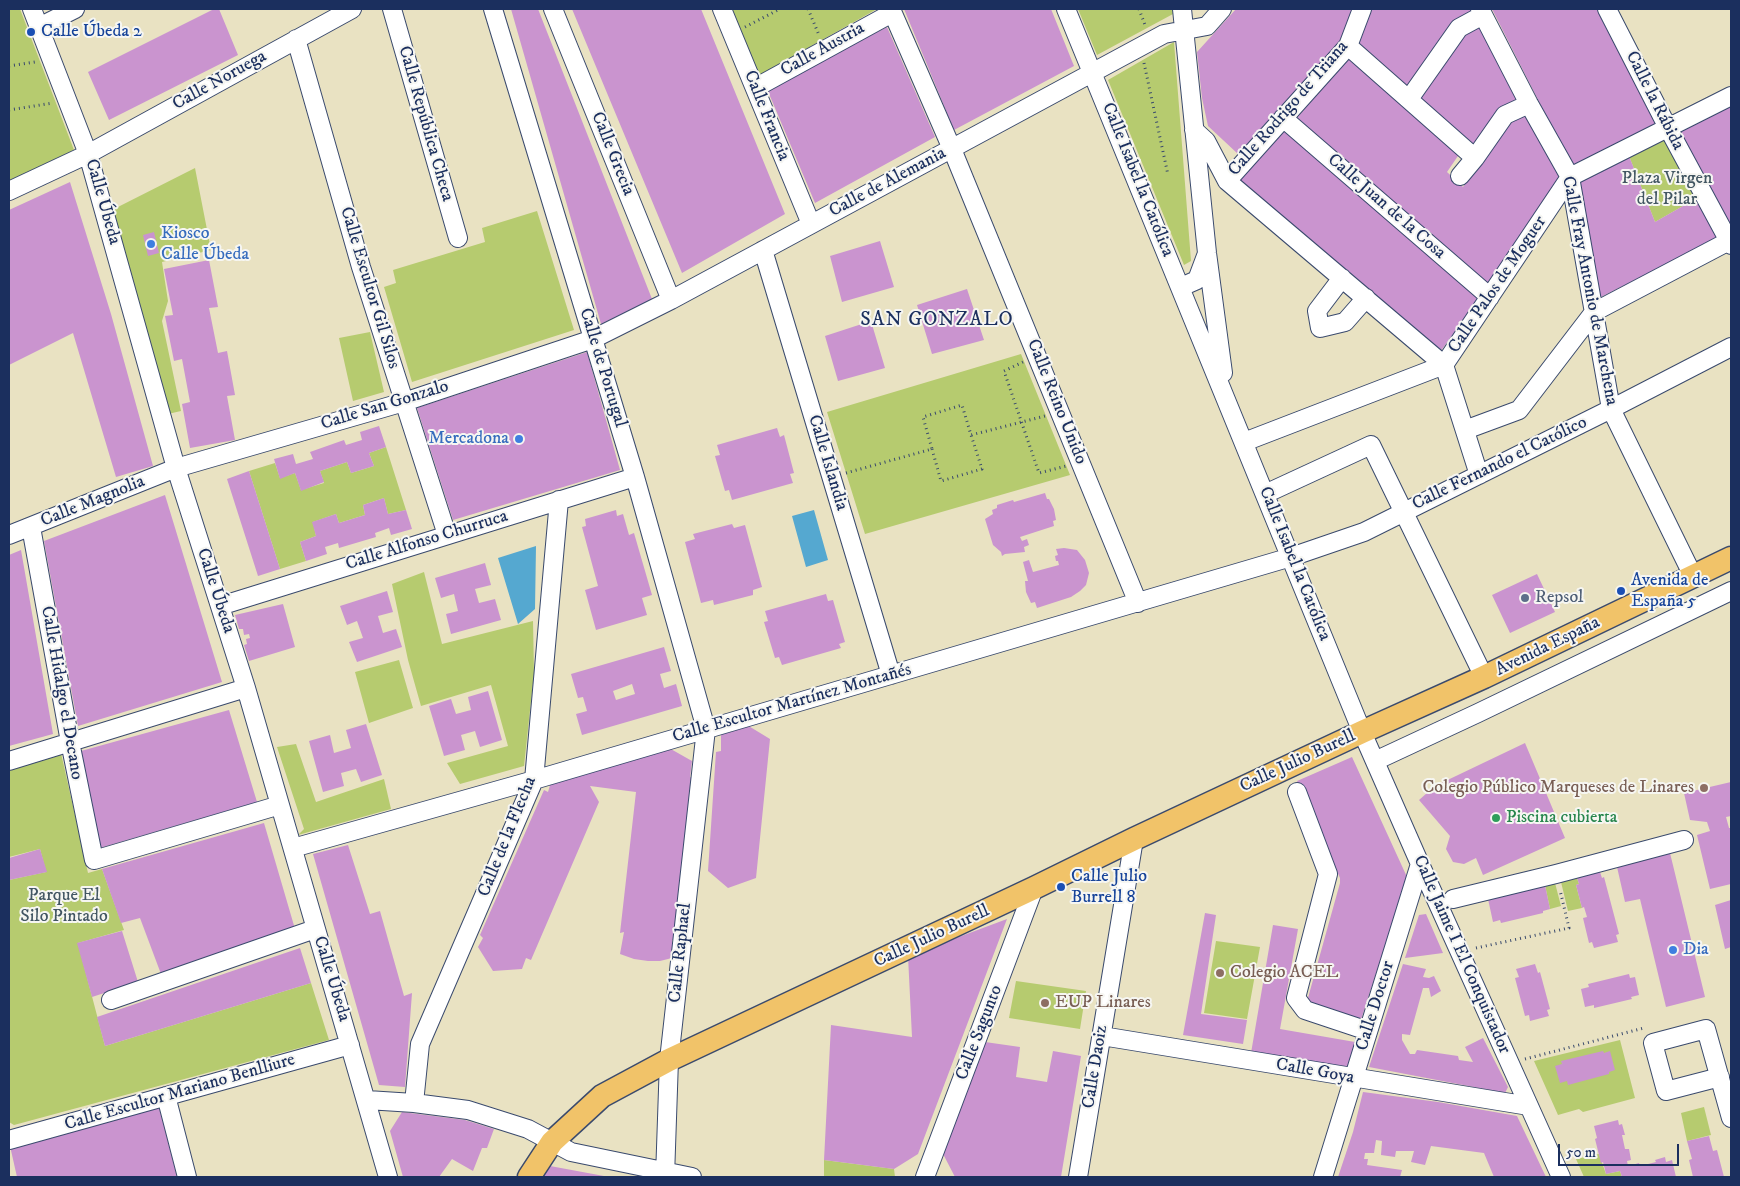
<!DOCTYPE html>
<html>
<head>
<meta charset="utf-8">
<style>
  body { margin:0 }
  #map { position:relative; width:1740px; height:1186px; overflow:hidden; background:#e9e2c2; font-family:"IM FELL DW Pica",serif }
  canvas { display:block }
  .frame { position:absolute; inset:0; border:10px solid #1b2f5e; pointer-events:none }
  .scale { position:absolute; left:1558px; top:1144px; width:121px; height:22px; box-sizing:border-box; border:2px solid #1b2f5e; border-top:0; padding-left:6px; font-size:15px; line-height:18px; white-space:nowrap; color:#1b2f5e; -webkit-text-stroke:4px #f6f6f2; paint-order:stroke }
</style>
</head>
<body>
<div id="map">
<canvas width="1740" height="1186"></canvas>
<div class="frame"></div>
<div class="scale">50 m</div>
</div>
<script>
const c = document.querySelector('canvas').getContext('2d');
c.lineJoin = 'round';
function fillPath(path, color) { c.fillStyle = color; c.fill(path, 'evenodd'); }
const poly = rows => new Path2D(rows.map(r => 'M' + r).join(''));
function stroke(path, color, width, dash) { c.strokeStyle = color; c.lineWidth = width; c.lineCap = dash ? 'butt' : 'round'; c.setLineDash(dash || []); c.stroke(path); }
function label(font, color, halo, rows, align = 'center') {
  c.font = font + ' "IM FELL DW Pica",serif'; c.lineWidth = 4; c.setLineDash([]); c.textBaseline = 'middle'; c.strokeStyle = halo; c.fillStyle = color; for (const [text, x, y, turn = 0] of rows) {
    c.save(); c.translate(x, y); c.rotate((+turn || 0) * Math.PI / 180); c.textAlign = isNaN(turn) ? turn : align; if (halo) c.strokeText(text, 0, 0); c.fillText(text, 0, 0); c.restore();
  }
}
const green = poly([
  [9,9,20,9,74,150,9,181],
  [732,9,877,9,758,76],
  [1078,9,1172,9,1173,14,1097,55],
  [1174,42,1191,261,1184,265,1108,80],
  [1666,138,1697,198,1655,222,1629,156],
  [195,168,211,250,162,262,168,301,162,321,181,411,168,414,110,211],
  [537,211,574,330,412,382,384,287,396,283,393,270,485,242,482,228],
  [370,332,384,392,353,401,339,338],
  [1021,354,1070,475,865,534,827,412],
  [386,447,406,510,388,514,384,498,363,505,365,515,339,523,336,514,313,522,316,536,300,542,306,561,280,569,249,471,275,463,280,478,295,473,301,490,324,483,320,471,347,462,351,473,374,466,369,453],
  [424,572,442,644,533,621,534,673,524,766,460,784,447,763,508,746,491,685,421,706,408,660,392,584],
  [399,660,413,708,369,723,355,672],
  [296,744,316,802,384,779,391,809,298,835,304,829,277,747],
  [61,753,88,873,102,869,124,930,78,943,105,1046,311,983,329,1040,14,1125,9,1122,9,880,46,872,40,849,9,857,9,769],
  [1577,878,1579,884,1576,885,1582,908,1568,911,1561,882],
  [1555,883,1561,906,1550,909,1545,885],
  [1216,941,1260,947,1247,1019,1204,1013],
  [1016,981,1086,991,1080,1029,1009,1018],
  [1620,1040,1635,1098,1583,1112,1579,1109,1558,1115,1534,1061],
  [1704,1107,1711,1135,1687,1141,1681,1113],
  [1599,1154,1606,1174,1620,1171,1622,1177,1584,1177,1576,1159],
  [824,1160,894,1169,895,1177,824,1177]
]);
const water = poly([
  [814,510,828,560,806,567,792,516],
  [536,546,535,609,518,624,498,558]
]);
const building = poly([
  [214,9,219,9,238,55,109,120,88,72],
  [511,9,538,9,652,299,601,324],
  [572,9,701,9,785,214,682,273],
  [904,9,1051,9,1074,66,954,130],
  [1236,9,1355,9,1345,37,1238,154,1208,126,1202,98,1197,52],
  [1371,9,1474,9,1408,89,1358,45],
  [1492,9,1600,9,1659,124,1572,167],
  [1481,23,1521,98,1501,109,1475,146,1419,99,1463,33],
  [887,27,935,137,815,203,767,89],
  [1348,58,1460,153,1447,172,1463,187,1509,122,1526,114,1562,178,1489,286,1296,119],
  [1731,104,1731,232,1677,132],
  [1284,127,1479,299,1440,352,1239,181],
  [1629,156,1655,222,1697,198,1720,237,1599,298,1579,180],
  [70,182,111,314,153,466,116,477,73,333,9,365,9,210],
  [154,232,159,253,148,256,143,235],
  [880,241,894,287,842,302,830,256],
  [209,260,218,307,209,308,218,353,227,351,235,395,227,396,235,440,190,448,182,404,190,402,182,359,174,361,165,316,173,315,164,269],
  [967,289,984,340,932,354,917,305],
  [871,321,885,368,838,381,825,336],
  [587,352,620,470,453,520,417,408],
  [379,426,386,447,369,453,374,466,351,473,347,462,320,471,324,482,301,491,295,473,280,479,274,459,293,454,296,464,313,459,310,452,344,440,346,445,362,440,360,432],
  [777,428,780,437,784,435,794,473,790,474,793,483,732,500,729,490,725,491,715,456,720,455,717,445],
  [249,471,280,569,258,576,227,479],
  [1045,493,1047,499,1049,499,1054,509,1056,520,1053,521,1054,526,1020,537,1022,541,1027,539,1029,545,1024,547,1025,552,1005,554,1002,556,1001,552,993,545,985,519,993,514,992,510,997,508,997,505,1013,500,1014,502],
  [165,495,222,682,78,726,44,541],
  [384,498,388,514,406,510,412,529,391,535,389,528,375,533,376,537,339,548,338,543,325,547,327,554,306,561,300,542,316,536,312,522,336,514,339,523,365,515,363,505],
  [616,510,617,516,623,514,629,535,634,533,652,595,642,598,647,615,596,630,585,590,598,586,582,527,586,526,585,519],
  [732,524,734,528,745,525,762,587,753,590,753,595,714,605,713,600,701,603,685,542,695,539,693,534],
  [1064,548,1077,550,1085,560,1089,573,1086,585,1080,591,1071,597,1037,608,1035,602,1031,603,1026,592,1025,581,1028,581,1023,562,1029,560,1033,572,1059,565,1058,561,1056,561,1055,556,1058,555,1056,549],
  [21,550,53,734,9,746,9,555],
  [485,563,491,585,475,589,479,603,495,599,501,620,451,634,446,614,458,611,454,594,441,598,435,578],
  [1537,574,1555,612,1510,633,1492,595],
  [387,591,393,612,378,616,383,633,396,629,402,647,357,662,349,642,363,638,357,621,347,625,340,606],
  [826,594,828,601,833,600,845,642,839,644,841,648,782,665,779,657,775,658,764,622,768,621,765,611],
  [283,604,295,647,249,661,244,645,247,644,246,639,250,638,249,634,244,635,243,629,239,629,235,615],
  [664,647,671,671,660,674,664,688,676,684,682,706,582,735,576,714,587,711,583,697,578,698,571,674],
  [632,684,635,694,616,700,613,691],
  [488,691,502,740,480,747,475,731,461,735,465,750,444,756,429,706,451,699,456,714,471,710,468,697],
  [229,710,257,802,100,848,81,751],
  [366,724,382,775,361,782,356,769,341,773,344,786,323,792,309,741,330,735,334,753,351,748,346,730],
  [747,725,770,739,756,878,728,888,708,871,716,752,721,751,721,731],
  [1525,743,1565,838,1483,875,1476,858,1464,864,1453,862,1446,849,1450,836,1419,800,1435,786],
  [669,748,692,761,690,777,693,778,676,940,672,940,672,958,660,961,648,961,634,959,620,954,624,932,620,933,636,792,590,786,599,802,531,960,526,958,522,969,493,971,478,947,483,938,480,935,544,790,548,792,551,782],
  [1352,757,1407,877,1360,1023,1306,1005,1340,883,1340,878,1297,781],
  [1731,782,1731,816,1726,817,1729,828,1731,828,1731,884,1710,889,1697,835,1710,831,1707,822,1690,820,1684,793],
  [264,823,295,929,161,974,140,918,121,923,102,869],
  [348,845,370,914,380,911,404,996,412,993,405,1087,379,1085,313,854],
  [40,849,47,872,9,880,9,858],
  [1670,853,1705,997,1666,1007,1640,899,1625,902,1617,867],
  [1600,872,1602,878,1604,877,1619,934,1616,935,1618,942,1594,948,1592,942,1589,943,1583,918,1587,917,1584,907,1582,908,1576,885,1579,884,1577,878],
  [1545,885,1550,909,1543,911,1543,913,1501,923,1500,920,1493,922,1488,899,1496,898,1495,895],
  [1731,900,1731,947,1725,949,1715,905],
  [1205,913,1216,915,1201,1014,1247,1020,1243,1044,1183,1035],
  [1426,914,1443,953,1405,958,1419,915],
  [1007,919,918,1154,894,1169,824,1160,831,1025,912,1037,908,956],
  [1273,925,1298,929,1280,1029,1355,1042,1350,1070,1251,1053],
  [122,931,138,982,92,997,77,943],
  [300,948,311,983,105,1046,97,1017],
  [1403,964,1426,969,1423,977,1429,978,1434,976,1441,991,1431,997,1429,988,1423,988,1410,1035,1402,1034,1402,1040,1410,1054,1415,1054,1417,1050,1458,1056,1459,1060,1473,1062,1465,1047,1483,1038,1508,1087,1505,1093,1369,1067],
  [1535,964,1538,973,1540,972,1550,1009,1547,1010,1549,1016,1530,1021,1529,1015,1525,1016,1515,978,1519,977,1516,969],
  [1629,974,1630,978,1635,977,1639,995,1631,997,1632,999,1594,1008,1594,1005,1585,1007,1581,989,1589,987,1588,984],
  [985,1042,1020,1047,1016,1077,1047,1082,1053,1051,1081,1056,1061,1177,955,1177,941,1150],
  [1603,1051,1604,1053,1610,1051,1615,1070,1609,1072,1609,1074,1568,1085,1567,1081,1560,1083,1555,1066,1562,1064,1561,1061],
  [1363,1092,1438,1102,1517,1116,1546,1177,1494,1177,1484,1153,1431,1146,1425,1165,1411,1162,1414,1151,1396,1151,1395,1157,1381,1155,1382,1141,1376,1140,1374,1153,1365,1153,1364,1159,1368,1159,1367,1165,1402,1170,1400,1177,1338,1177,1353,1132],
  [159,1107,177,1177,17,1177,10,1146],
  [402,1112,465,1120,494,1129,487,1148,482,1148,473,1171,452,1159,439,1177,403,1177,390,1131],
  [1618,1120,1619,1125,1622,1124,1625,1135,1622,1135,1625,1149,1629,1149,1631,1160,1627,1161,1628,1166,1639,1163,1640,1166,1656,1162,1655,1160,1665,1157,1666,1162,1672,1160,1676,1177,1622,1177,1620,1171,1606,1174,1603,1162,1601,1163,1595,1139,1597,1138,1594,1126],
  [1709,1136,1713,1151,1717,1150,1724,1177,1693,1177,1689,1160,1692,1159,1687,1141],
  [550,1166,604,1176,604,1177,542,1177]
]);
const path = poly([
  [808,9,819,35],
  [1139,9,1145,25],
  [745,27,780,9],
  [1144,63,1168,175],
  [9,66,35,62],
  [9,110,53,103],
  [1023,362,1004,371,1039,473,1066,466],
  [932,449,941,481,982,469,971,435],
  [846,473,932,449,923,417,962,405,971,435,1045,416],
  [1476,948,1569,928,1560,890],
  [1525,1059,1644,1028]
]);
const minor = poly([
  [32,9,88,154,176,468,246,688,388,1177],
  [392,9,458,238],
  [493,9,635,477,706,729,669,1060,665,1177],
  [553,9,671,300],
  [722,9,811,224],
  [891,9,952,149,1138,603],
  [1066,9,1362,732,1420,864,1561,1177],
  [1182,9,1207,253,1223,373],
  [1480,9,1529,104,1570,177,1611,409,1693,576],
  [1607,9,1668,128,1731,245],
  [39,27,75,9],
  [296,39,361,267,447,535],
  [1348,46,1475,158],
  [755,88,892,13],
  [1409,99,1459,28,1483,15],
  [1283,118,1490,297],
  [1194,130,1206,141,1227,181,1444,365,1479,475],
  [1460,176,1475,158,1505,115,1529,104],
  [1227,181,1348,46,1362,9],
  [9,191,88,154,352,9],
  [763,250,891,675],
  [1342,278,1317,311,1320,328,1345,322,1366,298],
  [1181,287,1197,280,1206,256],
  [1465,430,1519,410,1594,312,1731,240],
  [1244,442,1444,365,1570,177,1731,96],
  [1265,494,1371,445,1484,677],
  [31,527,70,742,94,860,280,805],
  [9,535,176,468,404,402,593,339,671,300,1164,34,1207,26,1222,9],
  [220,606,635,477],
  [9,761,246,688],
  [1375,761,1478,713,1731,591],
  [1297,792,1328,874,1296,998,1305,1010,1368,1031],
  [293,848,534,780,1291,557,1364,532,1611,409,1731,347],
  [1453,899,1556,874,1684,840],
  [111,1000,315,929],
  [1102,1036,1529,1106],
  [1720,1077,1666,1091,1653,1043,1706,1029,1731,1118],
  [166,1096,187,1177],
  [367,1100,414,1103,468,1110,528,1129,571,1152,692,1177],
  [414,1103,420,1044,534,780,559,500],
  [9,1140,350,1045],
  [925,1177,1034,888],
  [1078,1177,1134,839],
  [1323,1177,1420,864]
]);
const major = poly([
  [529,1177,552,1142,602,1096,669,1060,1034,888,1134,839,1362,732,1484,677,1731,558]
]);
const markers = [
  [31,32,5,"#1a4fb4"],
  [151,244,5,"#3f7fe0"],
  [519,439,5,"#3f7fe0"],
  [1621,591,5,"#1a4fb4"],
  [1525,598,5,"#5c6f8a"],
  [1704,788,5,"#8d6e63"],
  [1496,818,5,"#2e9e5b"],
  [1061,887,5,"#1a4fb4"],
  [1673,950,5,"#3f7fe0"],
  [1220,973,5,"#8d6e63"],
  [1045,1003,5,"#8d6e63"]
];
const transitNames = [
  ["Calle Úbeda 2",41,32],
  ["Avenida de",1631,581],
  ["España 5",1631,602],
  ["Calle Julio",1071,877],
  ["Burrell 8",1071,898]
];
const streetNames = [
  ["Calle Austria",823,50,-29],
  ["Calle Noruega",220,81,-29],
  ["Calle la Rábida",1654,101,63],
  ["Calle Rodrigo de Triana",1289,109,-49],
  ["Calle Francia",766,116,68],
  ["Calle República Checa",425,124,74],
  ["Calle Grecia",612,154,68],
  ["Calle Isabel la Católica",1137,180,68],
  ["Calle de Alemania",888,183,-28],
  ["Calle Úbeda",102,202,74],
  ["Calle Juan de la Cosa",1386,207,41],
  ["Calle Palos de Moguer",1498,285,-56],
  ["Calle Escultor Gil Silos",369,288,73],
  ["Calle Fray Antonio de Marchena",1589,291,79],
  ["Calle de Portugal",602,368,73],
  ["Calle Reino Unido",1056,402,68],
  ["Calle San Gonzalo",385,406,-17],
  ["Calle Islandia",827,463,73],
  ["Calle Fernando el Católico",1500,464,-26],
  ["Calle Magnolia",93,502,-22],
  ["Calle Alfonso Churruca",427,541,-17],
  ["Calle Isabel la Católica",1294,564,68],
  ["Calle Úbeda",215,591,72],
  ["Avenida España",1548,647,-26],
  ["Calle Hidalgo el Decano",61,693,80],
  ["Calle Escultor Martínez Montañés",792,704,-16],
  ["Calle Julio Burell",1298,762,-25],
  ["Calle de la Flecha",508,837,-68],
  ["Calle Julio Burell",932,937,-25],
  ["Calle Raphael",681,953,-84],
  ["Calle Jaime I El Conquistador",1461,955,66],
  ["Calle Úbeda",331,979,73],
  ["Calle Doctor",1376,1006,-73],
  ["Calle Sagunto",980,1033,-69],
  ["Calle Daoiz",1096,1067,-81],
  ["Calle Goya",1315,1072,10],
  ["Calle Escultor Mariano Benlliure",180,1093,-16]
];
const parkNames = [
  ["Plaza Virgen",1667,179],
  ["del Pilar",1667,200],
  ["Parque El",64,896],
  ["Silo Pintado",64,917]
];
const shopNames = [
  ["Kiosco",161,234],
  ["Calle Úbeda",161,255],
  ["Mercadona",509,439,"right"],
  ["Dia",1683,950]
];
const serviceNames = [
  ["Repsol",1535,598]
];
const educationNames = [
  ["Colegio Público Marqueses de Linares",1694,788,"right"],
  ["Colegio ACEL",1230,973],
  ["EUP Linares",1055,1003]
];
const leisureNames = [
  ["Piscina cubierta",1506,818]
];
const quarterNames = [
  ["SAN GONZALO",937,321]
];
fillPath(green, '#b6cb6f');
fillPath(water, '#55a8d0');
fillPath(building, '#ca94cf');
stroke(minor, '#3a4a6d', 20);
stroke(major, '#3a4a6d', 25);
stroke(path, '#3a4a6d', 3, [1, 4]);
stroke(minor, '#fff', 18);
stroke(major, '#f1c369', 22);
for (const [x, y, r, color] of markers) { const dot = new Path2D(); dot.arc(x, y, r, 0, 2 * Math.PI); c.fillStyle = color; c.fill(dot); stroke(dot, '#f6f6f2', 2); }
label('18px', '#164399', '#f6f6f2', transitNames, 'left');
label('18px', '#1b2f5e', '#f6f6f2', streetNames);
label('18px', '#425662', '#f6f6f2', parkNames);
label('18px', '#366cbe', '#f6f6f2', shopNames, 'left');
label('18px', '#4e5e75', '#f6f6f2', serviceNames, 'left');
label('18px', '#785e54', '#f6f6f2', educationNames, 'left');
label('18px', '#27864d', '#f6f6f2', leisureNames, 'left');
c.letterSpacing = '1px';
label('20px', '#1b2f5e', '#f6f6f2', quarterNames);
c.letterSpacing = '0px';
</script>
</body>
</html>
